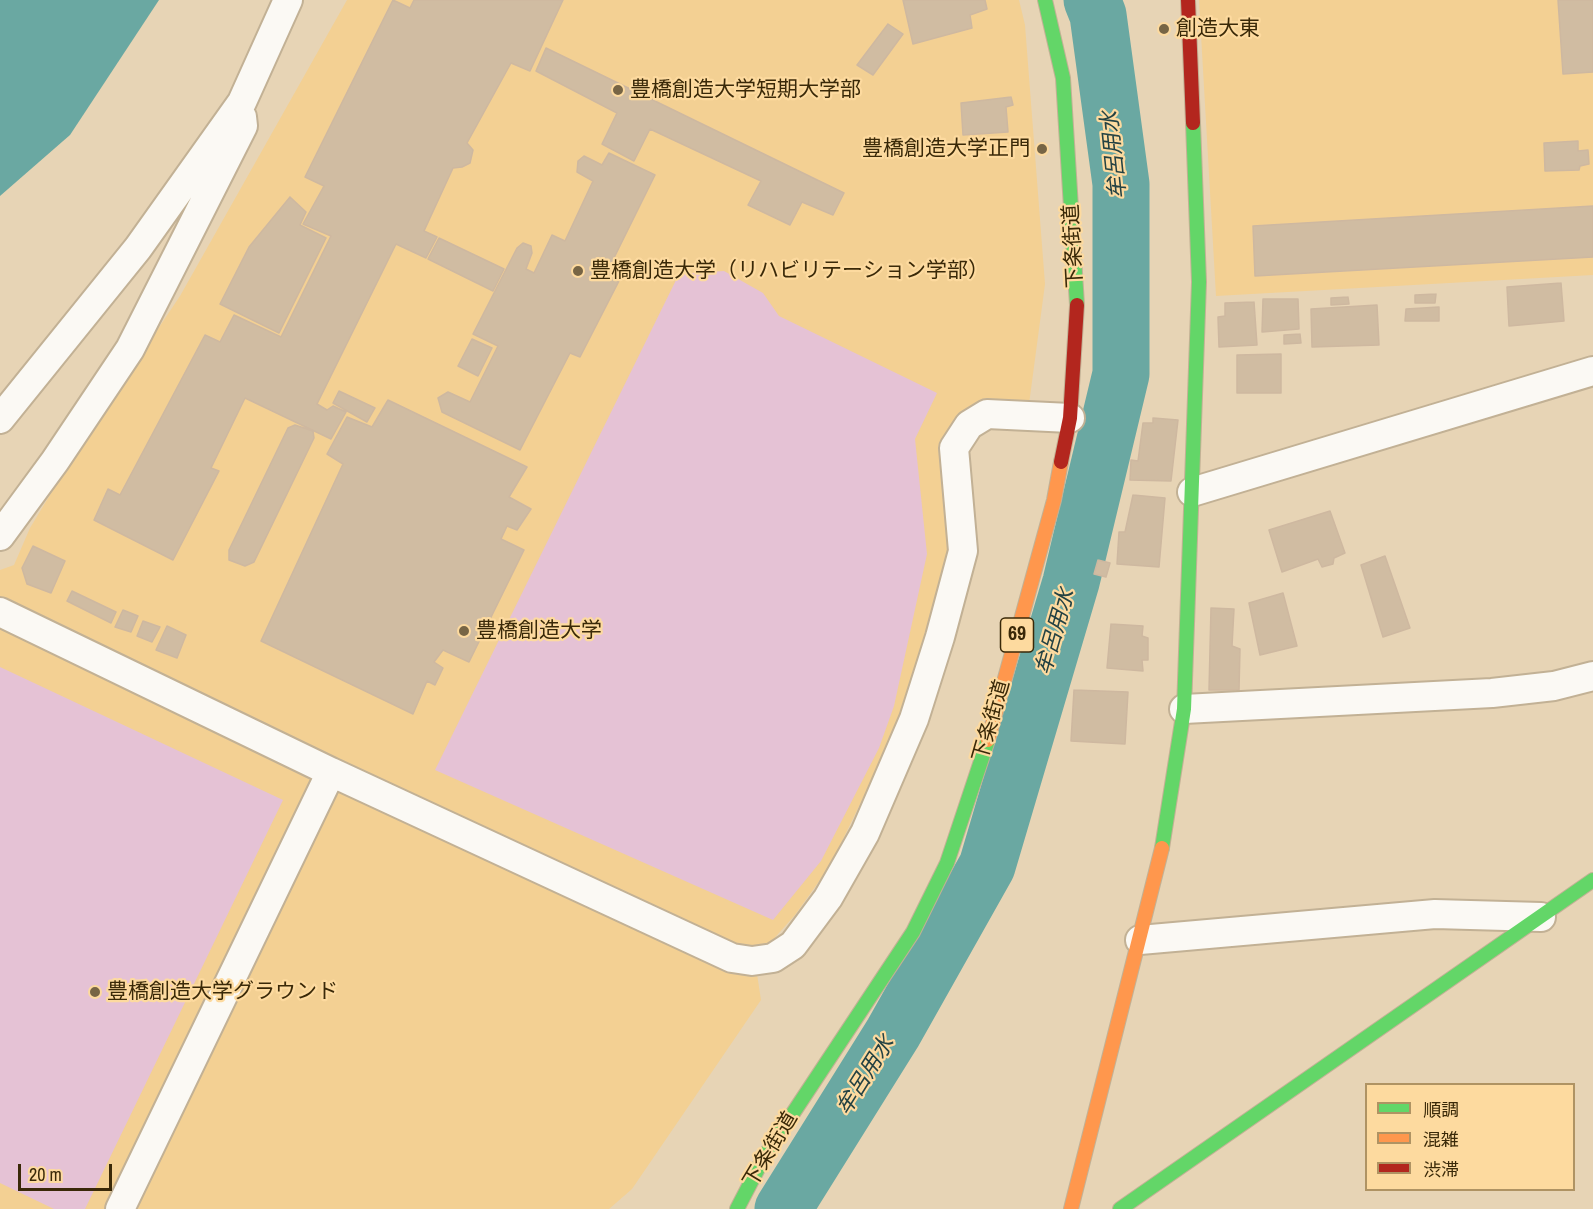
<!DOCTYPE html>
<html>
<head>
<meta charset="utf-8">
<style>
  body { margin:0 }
  #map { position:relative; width:1593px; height:1209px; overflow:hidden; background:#e7d4b5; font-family:"Archivo Narrow","Noto Sans JP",sans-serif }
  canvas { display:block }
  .legend { position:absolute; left:1365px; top:1083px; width:210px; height:108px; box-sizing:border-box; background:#fdda9f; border:2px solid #af9363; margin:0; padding:8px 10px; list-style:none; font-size:18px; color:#3a2908 }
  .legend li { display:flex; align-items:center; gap:12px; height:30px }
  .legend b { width:30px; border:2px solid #af9363 }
  .scale { position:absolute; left:18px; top:1164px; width:94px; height:27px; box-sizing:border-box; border:3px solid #3a2908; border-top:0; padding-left:8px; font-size:18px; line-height:21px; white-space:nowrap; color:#3a2908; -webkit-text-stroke:4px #fdda9f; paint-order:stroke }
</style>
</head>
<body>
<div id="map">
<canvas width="1593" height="1209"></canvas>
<ul class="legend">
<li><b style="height:8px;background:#63d668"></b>順調</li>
<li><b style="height:8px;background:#ff974d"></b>混雑</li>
<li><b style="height:8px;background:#b3261e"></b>渋滞</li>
</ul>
<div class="scale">20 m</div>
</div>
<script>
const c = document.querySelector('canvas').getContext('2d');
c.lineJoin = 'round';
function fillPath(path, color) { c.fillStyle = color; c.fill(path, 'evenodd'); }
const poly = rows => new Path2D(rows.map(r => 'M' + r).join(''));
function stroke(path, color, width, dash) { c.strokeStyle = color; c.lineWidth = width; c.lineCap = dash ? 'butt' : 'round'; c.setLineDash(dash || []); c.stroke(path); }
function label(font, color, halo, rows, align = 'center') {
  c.font = font + ' "Archivo Narrow","Noto Sans JP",sans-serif'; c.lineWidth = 4.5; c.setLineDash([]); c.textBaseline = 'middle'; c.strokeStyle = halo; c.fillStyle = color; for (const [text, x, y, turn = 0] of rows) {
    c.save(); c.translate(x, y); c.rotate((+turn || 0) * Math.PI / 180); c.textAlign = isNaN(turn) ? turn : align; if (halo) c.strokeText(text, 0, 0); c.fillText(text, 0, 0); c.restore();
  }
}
const built = poly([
  [347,0,1019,0,1025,25,1045,284,1029,404,966,411,950,426,943,449,951,555,940,582,914,680,879,765,830,866,795,915,762,952,757,974,761,1000,632,1189,609,1209,0,1209,0,570,14,565,30,528,80,445,180,296],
  [1199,0,1593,0,1593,275,1216,296]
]);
const green = poly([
  [724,271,763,293,779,316,937,393,915,439,927,554,894,706,879,748,821,861,773,920,435,770,679,274],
  [0,667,283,800,85,1209,54,1209,0,1183]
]);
const water = poly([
  [0,0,159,0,70,135,0,196]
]);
const river = poly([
  [783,1209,893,1033,987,866,1071,582,1121,374,1121,184,1098,15,1092,0]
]);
const building = poly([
  [393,0,410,8,414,0,563,0,530,71,511,63,467,143,473,150,470,163,462,167,453,168,424,231,437,237,426,258,396,244,317,404,327,410,333,406,346,412,331,439,245,398,211,468,219,471,173,560,94,520,108,489,120,495,205,335,220,342,234,315,281,337,331,236,303,224,324,186,305,177,393,0],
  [903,0,985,0,987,9,970,15,972,28,913,44,903,0],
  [1558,0,1593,0,1593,72,1563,74,1558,0],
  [888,24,903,34,873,75,857,65,888,24],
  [546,48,844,193,833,215,802,202,790,225,748,205,761,181,650,129,634,161,602,144,617,113,536,71,546,48],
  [1011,97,1013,105,1006,107,1008,132,963,135,961,103,1011,97],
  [1578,141,1578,151,1588,150,1589,164,1580,166,1579,170,1545,171,1544,143,1578,141],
  [609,153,655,175,608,270,620,279,580,357,570,353,520,450,442,412,438,398,448,392,470,402,498,346,473,334,517,248,523,243,531,246,532,253,526,269,534,273,552,235,565,241,593,181,577,172,578,161,584,156,602,165,609,153],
  [290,197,306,212,300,225,326,238,279,333,220,304,249,247,290,197],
  [1593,206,1593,257,1255,276,1253,226,1593,206],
  [439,238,504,269,493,291,428,259,439,238],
  [1561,283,1564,321,1509,326,1507,287,1561,283],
  [1436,294,1435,303,1415,303,1415,295,1436,294],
  [1348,297,1349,304,1331,305,1331,298,1348,297],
  [1263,299,1298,299,1299,329,1262,332,1263,299],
  [1254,302,1257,345,1219,347,1218,317,1225,316,1225,303,1254,302],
  [1377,305,1379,345,1312,347,1311,309,1377,305],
  [1439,307,1439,321,1405,321,1406,309,1439,307],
  [1300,334,1301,343,1284,344,1284,335,1300,334],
  [472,339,492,348,478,376,458,366,472,339],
  [1281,354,1281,393,1237,393,1237,355,1281,354],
  [339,391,375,408,367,422,333,403,339,391],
  [388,400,527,467,509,497,531,509,517,530,507,526,501,539,524,550,469,662,443,650,434,662,443,668,435,685,427,681,413,714,261,641,343,464,327,454,347,417,372,427,388,400],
  [1153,418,1178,420,1171,481,1130,480,1131,460,1138,461,1143,423,1153,423,1153,418],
  [295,425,313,431,314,438,254,562,245,566,229,560,229,550,288,428,295,425],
  [1133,495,1165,498,1159,567,1117,564,1119,532,1125,532,1133,495],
  [1330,511,1345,553,1334,558,1333,564,1322,567,1318,559,1282,572,1269,530,1330,511],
  [33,546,65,561,51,593,27,584,22,568,33,546],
  [1385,556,1410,628,1383,637,1361,565,1385,556],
  [1098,560,1110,563,1106,577,1094,574,1098,560],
  [72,591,116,612,111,623,67,601,72,591],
  [1283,593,1297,646,1260,655,1249,603,1283,593],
  [1211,608,1234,609,1232,646,1240,649,1239,690,1209,690,1211,608],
  [123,610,138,616,131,632,115,627,123,610],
  [143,621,160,627,152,642,137,636,143,621],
  [1111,624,1143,626,1142,636,1148,638,1148,660,1142,660,1143,671,1107,668,1111,624],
  [167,626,186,635,177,658,156,650,167,626],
  [1074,690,1128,692,1125,744,1071,741,1074,690]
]);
const street = poly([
  [0,419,138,248,242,102,288,0],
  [1192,492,1593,371],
  [0,536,55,461,130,349,243,126,242,117],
  [0,612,331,772],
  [1184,709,1492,693,1554,686,1593,676],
  [1140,940,1435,914,1541,917],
  [120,1209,331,772,732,958,752,961,773,958,793,945,828,898,865,833,914,719,940,637,963,551,954,448,969,425,987,414,1070,418]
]);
const fast = poly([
  [1045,0,1063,78,1077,305],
  [1162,848,1184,709,1199,282,1193,123],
  [737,1209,764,1157,913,932,947,863,988,740],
  [1120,1209,1593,880]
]);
const slow = poly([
  [988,740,1054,500,1061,462],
  [1071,1209,1162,848]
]);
const jam = poly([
  [1188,0,1193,123],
  [1061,462,1070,418,1077,305]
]);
const markers = [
  [1164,29,6,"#776545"],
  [618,90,6,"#776545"],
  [1042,149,6,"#776545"],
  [578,271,6,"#776545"],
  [464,631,6,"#776545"],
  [95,992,6,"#776545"]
];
const shields = [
  [1017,635,33]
];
const shieldNames = [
  ["69",1017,635]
];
const poiNames = [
  ["創造大東",1176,29],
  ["豊橋創造大学短期大学部",630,90],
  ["豊橋創造大学正門",1030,149,"right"],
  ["豊橋創造大学（リハビリテーション学部）",590,271],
  ["豊橋創造大学",476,631],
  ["豊橋創造大学グラウンド",107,992]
];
const streetNames = [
  ["下条街道",1074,246,-93],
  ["下条街道",992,721,-74],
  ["下条街道",771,1150,-59]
];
const waterNames = [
  ["牟呂用水",1115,155,-96],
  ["牟呂用水",1056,632,-74],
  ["牟呂用水",866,1076,-58]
];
fillPath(built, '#f3d093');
fillPath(green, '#e5c2d5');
fillPath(water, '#6aa8a2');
stroke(river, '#6aa8a2', 57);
fillPath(building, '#d0bca2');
stroke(building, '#ceb8a0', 1.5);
stroke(street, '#c2b195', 32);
stroke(fast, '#c2b195', 16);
stroke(slow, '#c2b195', 16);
stroke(jam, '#c2b195', 16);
stroke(street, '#fbf9f4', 28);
stroke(fast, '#63d668', 14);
stroke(slow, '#ff974d', 14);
stroke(jam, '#b3261e', 14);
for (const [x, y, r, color] of markers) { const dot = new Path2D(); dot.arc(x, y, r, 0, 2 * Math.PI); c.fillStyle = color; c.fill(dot); stroke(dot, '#fdda9f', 2); }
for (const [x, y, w] of shields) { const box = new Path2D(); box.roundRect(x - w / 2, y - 17, w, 34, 4.5); c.fillStyle = '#fdda9f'; c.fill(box); stroke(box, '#3a2908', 1.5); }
label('bold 20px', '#3a2908', null, shieldNames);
label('21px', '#3a2908', '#fdda9f', poiNames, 'left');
label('21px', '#3a2908', '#fdda9f', streetNames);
label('italic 22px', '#244243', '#fdda9f', waterNames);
</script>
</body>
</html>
